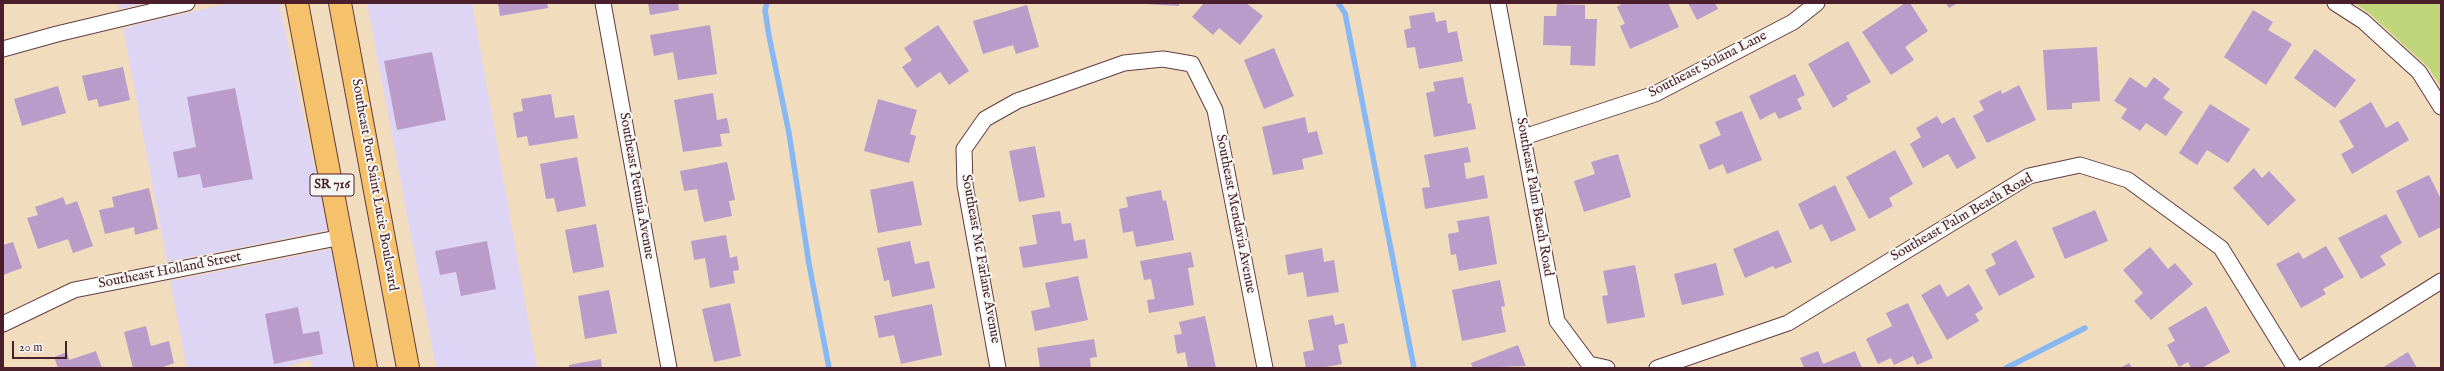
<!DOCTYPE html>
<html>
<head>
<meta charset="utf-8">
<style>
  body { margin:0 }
  #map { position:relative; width:2444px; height:371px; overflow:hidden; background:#f1ddbe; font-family:"IM FELL English",serif }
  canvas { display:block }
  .frame { position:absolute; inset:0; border:4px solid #4a1f2b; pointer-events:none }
  .scale { position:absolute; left:12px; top:341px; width:55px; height:18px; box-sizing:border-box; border:2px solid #4a1f2b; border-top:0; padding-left:5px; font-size:12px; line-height:14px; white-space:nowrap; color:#4a1f2b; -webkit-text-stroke:3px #f6f6f2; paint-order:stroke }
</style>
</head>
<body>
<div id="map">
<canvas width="2444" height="371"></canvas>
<div class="frame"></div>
<div class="scale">20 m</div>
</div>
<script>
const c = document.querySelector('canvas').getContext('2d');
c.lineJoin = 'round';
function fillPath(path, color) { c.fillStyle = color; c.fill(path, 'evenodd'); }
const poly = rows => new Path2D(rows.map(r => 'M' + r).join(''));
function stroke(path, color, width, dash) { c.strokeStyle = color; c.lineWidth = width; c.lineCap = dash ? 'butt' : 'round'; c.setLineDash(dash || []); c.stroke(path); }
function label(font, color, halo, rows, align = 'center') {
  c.font = font + ' "IM FELL English",serif'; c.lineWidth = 4; c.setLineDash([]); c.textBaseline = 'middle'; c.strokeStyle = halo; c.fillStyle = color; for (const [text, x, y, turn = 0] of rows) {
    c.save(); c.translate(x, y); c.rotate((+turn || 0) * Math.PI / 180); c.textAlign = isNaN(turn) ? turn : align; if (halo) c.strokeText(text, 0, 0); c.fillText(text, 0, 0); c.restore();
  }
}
const built = poly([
  [118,3,146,3,119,9],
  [229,3,279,3,328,230,167,262,123,28],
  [367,3,472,3,537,368,436,368],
  [331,249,355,368,312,368,310,359,283,368,187,368,170,281]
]);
const green = poly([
  [2354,3,2441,3,2441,87,2428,67,2369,13]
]);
const stream = poly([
  [767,3,765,10,769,36,789,133,809,264,829,368],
  [1338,3,1345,13,1414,368],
  [2006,368,2085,328]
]);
const building = poly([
  [498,3,547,3,548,8,500,16],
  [648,3,678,3,679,10,650,15],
  [1129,3,1179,3,1179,6],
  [1204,3,1246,3,1263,16,1240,45,1219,28,1213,35,1192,17],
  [1623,3,1668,3,1679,27,1630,49,1620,26,1625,24,1617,7],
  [1688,3,1715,3,1718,9,1697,20],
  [1905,3,1910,3,1928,31,1905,47,1914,60,1891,75,1862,32],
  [1946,3,1958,3,1949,8],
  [1557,4,1585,5,1585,19,1597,19,1595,66,1570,65,1571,46,1543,45,1544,16,1556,16],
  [1027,5,1039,47,1016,54,1013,45,983,54,973,21],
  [2253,10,2273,22,2268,30,2292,44,2266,85,2224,57],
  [1434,12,1436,22,1446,20,1448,33,1457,31,1463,61,1419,69,1415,47,1407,48,1404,30,1411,28,1409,16],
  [710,25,717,74,678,80,673,52,654,56,650,35],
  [938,25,969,71,949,85,940,72,917,88,902,67,912,60,904,48],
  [1848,41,1871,82,1846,96,1848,99,1833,108,1808,64],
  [2097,47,2100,101,2072,103,2072,109,2047,110,2043,50],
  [1274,48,1294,96,1264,109,1244,60],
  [2315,49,2356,80,2335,108,2294,78],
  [432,52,446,120,397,130,384,61],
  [123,67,130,100,99,107,97,99,88,101,82,76],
  [1795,74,1805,95,1797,99,1802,109,1779,119,1775,112,1760,120,1749,96],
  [1463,77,1468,104,1471,103,1476,129,1434,137,1426,93,1435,91,1433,82],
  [2130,77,2146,88,2154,77,2170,89,2163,98,2183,112,2166,136,2146,123,2140,131,2121,118,2127,109,2114,101],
  [2019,85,2036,120,1987,143,1973,116,1984,110,1979,101,2001,90,2002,94],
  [58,86,66,113,22,126,14,99],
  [235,88,253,179,203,188,200,174,178,178,173,152,196,147,187,97],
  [713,93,717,120,727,118,730,133,720,134,722,146,683,152,674,100],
  [551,94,555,118,574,115,578,138,529,146,527,136,517,138,513,113,523,111,521,99],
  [878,99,917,110,910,134,916,136,909,163,864,151],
  [2371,102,2386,128,2398,121,2409,140,2352,174,2341,154,2354,147,2339,121],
  [2210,104,2250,129,2228,163,2207,150,2197,165,2179,153],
  [1742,111,1762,160,1727,174,1723,164,1709,170,1699,145,1721,135,1715,122],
  [1937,116,1942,124,1954,117,1976,158,1957,169,1948,154,1923,168,1910,144,1921,137,1916,128],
  [1305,117,1308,133,1317,131,1323,154,1302,159,1304,169,1273,175,1262,127],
  [1035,146,1045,197,1019,202,1009,151],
  [1468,147,1471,162,1464,163,1466,179,1484,175,1488,198,1425,209,1422,188,1430,187,1424,155],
  [1895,150,1913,184,1889,198,1893,206,1869,219,1846,177],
  [1618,154,1631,197,1584,212,1574,181,1595,174,1591,162],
  [577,157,586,206,557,212,554,198,546,199,540,164],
  [727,162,735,200,729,201,732,216,704,222,697,189,684,191,680,171],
  [2254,168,2262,178,2269,171,2296,200,2268,226,2233,188],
  [2429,175,2441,199,2441,227,2419,238,2396,191],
  [913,181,922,225,878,233,870,190],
  [1835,185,1856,230,1831,242,1822,224,1810,230,1798,204],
  [149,188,158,229,135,235,134,227,105,234,99,210,114,207,112,197],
  [1161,190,1163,201,1166,200,1174,240,1136,247,1133,231,1123,233,1119,209,1128,207,1126,197],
  [63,197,66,205,77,201,93,246,73,253,68,239,38,249,27,218,38,215,35,207],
  [2095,210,2108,241,2065,259,2052,228],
  [1060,211,1062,224,1071,223,1074,241,1085,239,1088,258,1023,268,1019,247,1037,244,1032,215],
  [2386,214,2402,243,2380,256,2386,265,2361,279,2338,238],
  [1489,216,1497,264,1459,271,1456,254,1451,255,1448,234,1459,232,1457,221],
  [596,224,604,267,573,273,565,230],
  [1778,230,1792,262,1775,269,1773,266,1745,278,1733,249],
  [726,235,730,258,737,256,739,270,733,271,735,283,710,288,705,258,694,260,691,241],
  [2016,240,2035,277,1999,296,1985,270,1996,264,1991,254],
  [487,241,496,289,461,296,456,272,440,275,435,251],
  [910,241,915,264,929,261,935,288,892,297,889,280,884,281,877,248],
  [13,242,22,268,3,275,3,245],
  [2326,246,2344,277,2323,289,2326,294,2301,308,2276,264,2299,252,2303,259],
  [2150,247,2168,269,2175,263,2193,284,2151,320,2134,301,2143,293,2123,270],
  [1322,248,1324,262,1334,260,1339,292,1307,297,1303,272,1288,275,1285,255],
  [1191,252,1194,267,1188,268,1194,305,1149,313,1147,300,1155,299,1151,279,1144,280,1140,261],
  [1716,263,1724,295,1682,305,1674,274],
  [1635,265,1645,317,1607,324,1602,296,1608,295,1603,271],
  [1078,276,1088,320,1035,331,1031,311,1050,307,1045,283],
  [1500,280,1505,306,1501,307,1506,332,1462,341,1452,290],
  [1940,284,1947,297,1969,284,1983,309,1975,314,1979,321,1947,340,1921,295],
  [609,290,617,333,585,339,578,296],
  [730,303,741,356,714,362,702,309],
  [1908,303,1933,358,1917,365,1913,356,1894,365,1891,358,1878,364,1866,339,1892,326,1886,313],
  [932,304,942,355,901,364,894,335,879,338,874,316],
  [2206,306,2230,352,2202,368,2191,368,2188,362,2179,367,2167,345,2175,341,2168,328],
  [298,307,303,334,319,331,323,354,274,364,265,314],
  [1333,315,1335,325,1344,323,1348,343,1338,345,1342,364,1321,368,1306,368,1303,352,1314,350,1308,320],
  [1205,316,1216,368,1188,368,1185,352,1177,354,1174,335,1182,334,1179,322],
  [146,326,151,346,169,341,174,363,161,368,133,368,124,332],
  [1094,339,1097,357,1090,358,1091,368,1040,368,1037,348],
  [1518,345,1526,366,1473,368,1471,363],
  [96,351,102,368,58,368,54,357,67,352,69,360],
  [1818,351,1823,364,1855,351,1862,368,1804,368,1800,358],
  [2408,352,2417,368,2382,368],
  [601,359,602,368,569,368,569,365],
  [2129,363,2132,368,2120,368]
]);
const street = poly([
  [603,3,669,368],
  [1498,3,1557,321,1589,364,1607,368],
  [2335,3,2363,21,2419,72,2441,107],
  [3,49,57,34,187,3],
  [1524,137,1655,94,1793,22,1817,3],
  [3,324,74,290,342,237],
  [998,368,965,185,964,149,985,119,1017,101,1124,63,1163,59,1192,64,1215,110,1265,368],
  [1657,368,1788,323,2029,176,2080,165,2128,180,2221,248,2295,368],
  [2302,368,2441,281]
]);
const primary = poly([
  [297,3,366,368],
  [340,3,408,368]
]);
const shields = [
  [332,185,44]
];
const shieldNames = [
  ["SR 716",332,185]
];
const streetNames = [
  ["Southeast Solana Lane",1708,65,-27],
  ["Southeast Port Saint Lucie Boulevard",374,185,80],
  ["Southeast Petunia Avenue",636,186,80],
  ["Southeast Palm Beach Road",1534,197,80],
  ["Southeast Mendavia Avenue",1235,214,79],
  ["Southeast Palm Beach Road",1962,218,-30],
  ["Southeast Mc Farlane Avenue",980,259,80],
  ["Southeast Holland Street",170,271,-11]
];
fillPath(built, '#ded5f5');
fillPath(green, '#c1d67a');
stroke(stream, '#87b8f3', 5.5);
fillPath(building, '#ba9bc9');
stroke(street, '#633c41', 17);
stroke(primary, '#633c41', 24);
stroke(street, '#fff', 15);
stroke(primary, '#f6c16b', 22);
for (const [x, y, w] of shields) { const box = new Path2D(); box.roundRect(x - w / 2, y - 11, w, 22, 3); c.fillStyle = '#f6f6f2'; c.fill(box); stroke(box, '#4a1f2b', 1); }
label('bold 13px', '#4a1f2b', null, shieldNames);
label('14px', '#4a1f2b', '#f6f6f2', streetNames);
</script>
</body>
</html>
